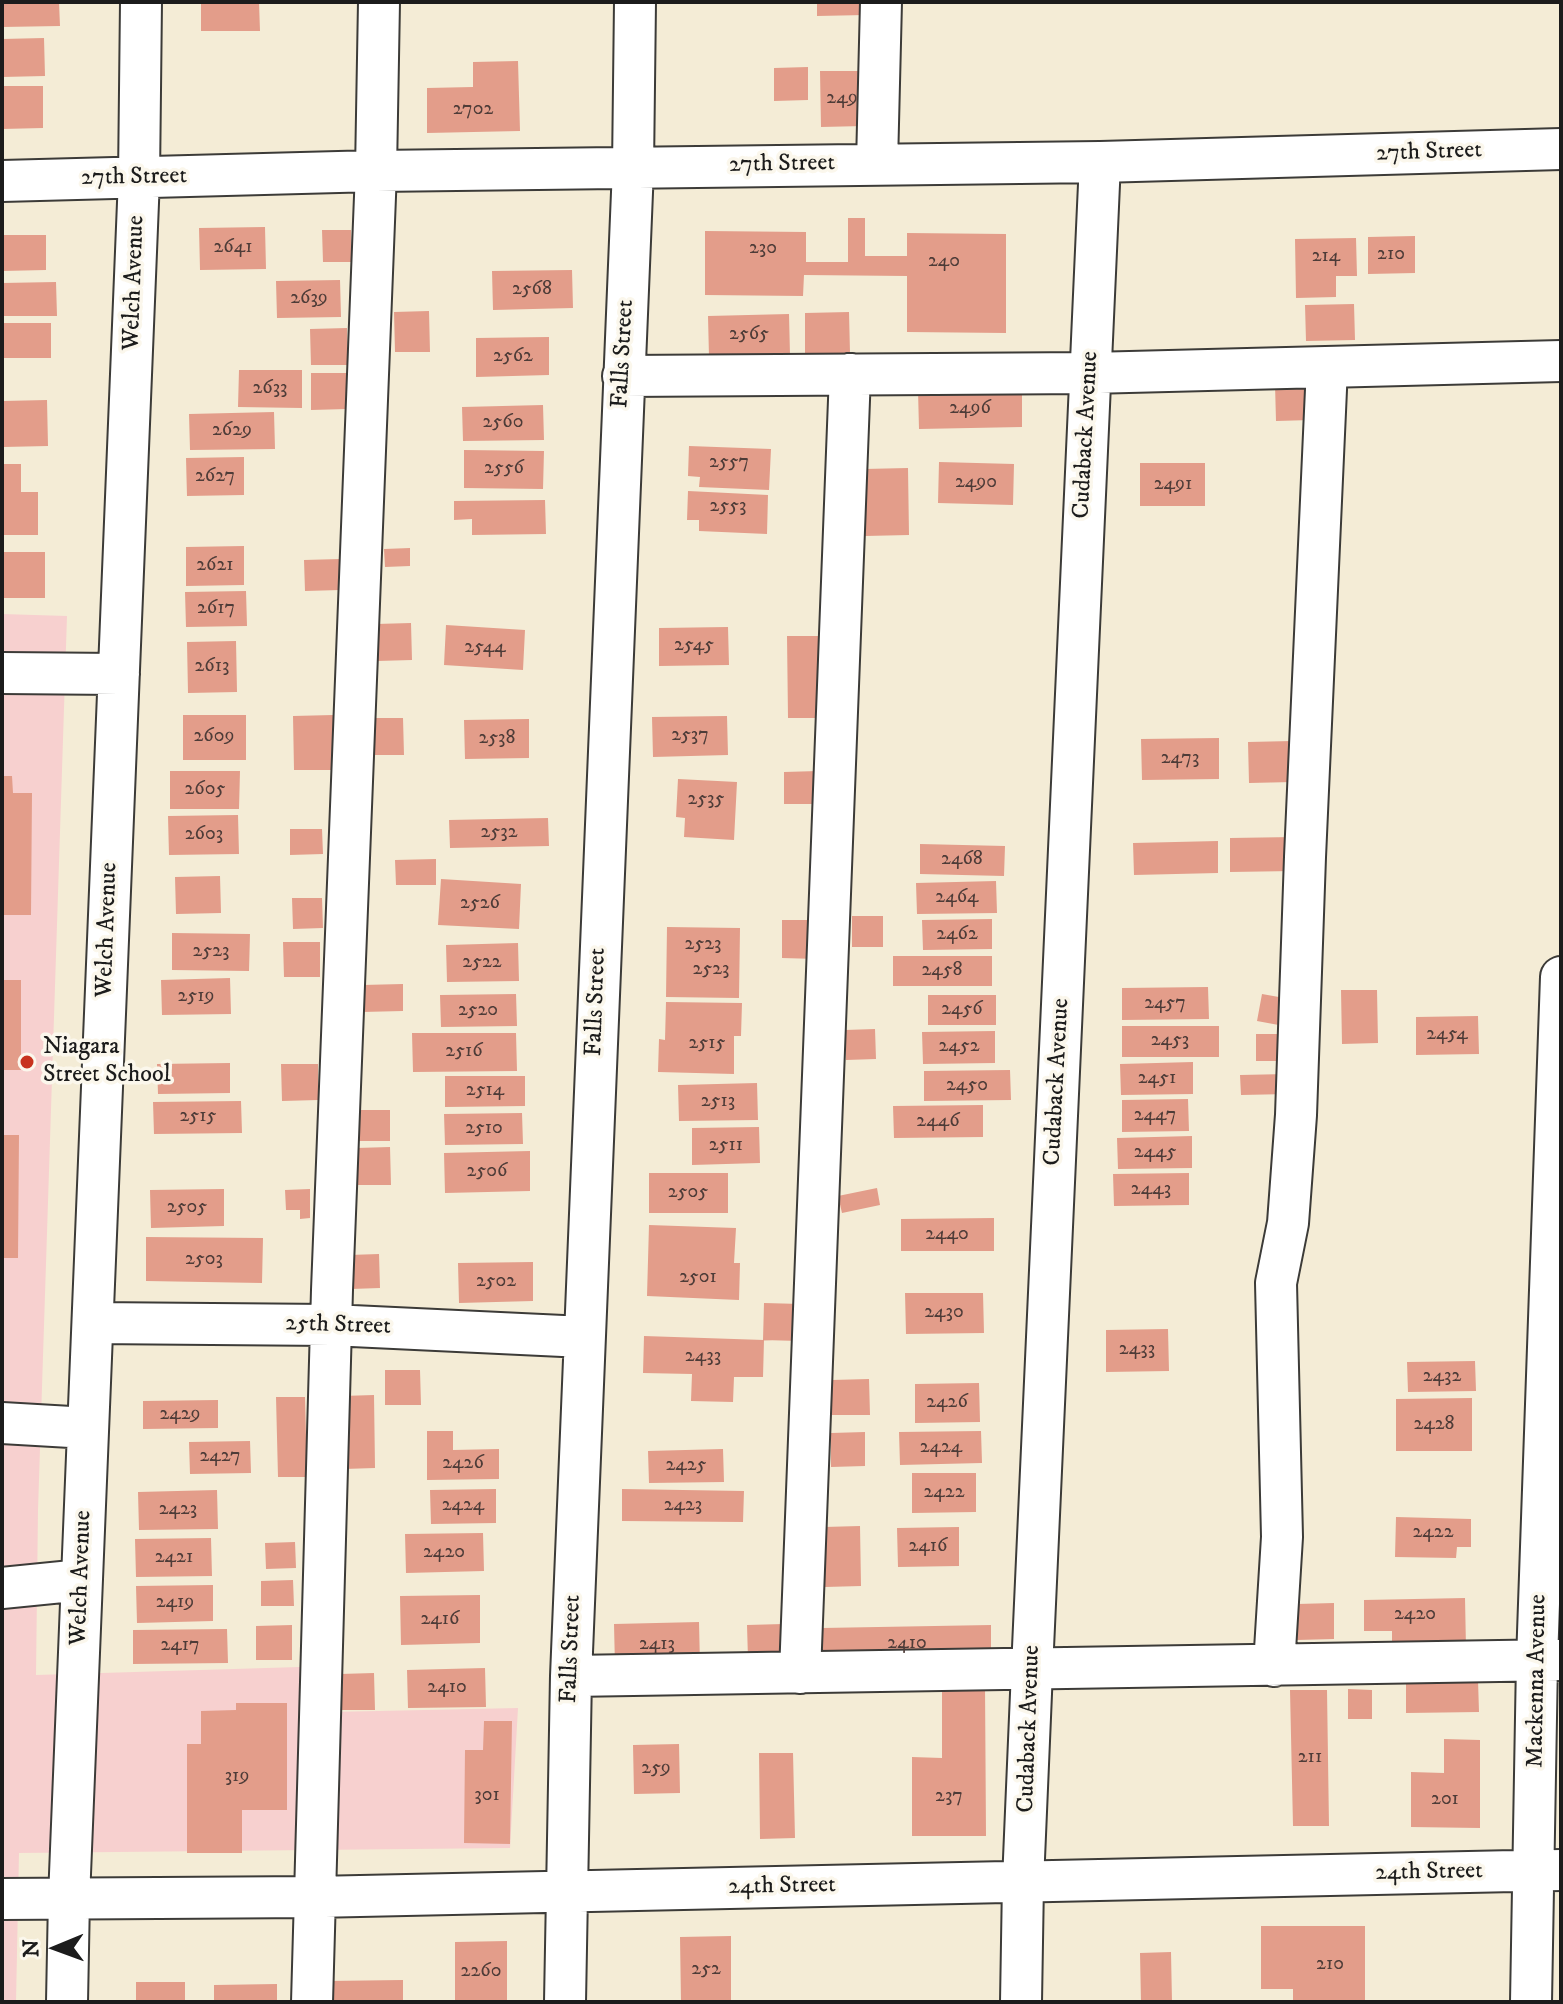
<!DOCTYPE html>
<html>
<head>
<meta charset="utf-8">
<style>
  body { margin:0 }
  #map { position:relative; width:1563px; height:2004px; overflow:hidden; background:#f4ecd6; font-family:"IM FELL DW Pica",serif }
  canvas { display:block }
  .frame { position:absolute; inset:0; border:4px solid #1c1c1c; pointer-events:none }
  .north { position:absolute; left:16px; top:1908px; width:80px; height:80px; -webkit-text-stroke:6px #fbf7ec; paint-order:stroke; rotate:269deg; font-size:22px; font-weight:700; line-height:32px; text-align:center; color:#1c1c1c }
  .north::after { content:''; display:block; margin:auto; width:28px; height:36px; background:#1c1c1c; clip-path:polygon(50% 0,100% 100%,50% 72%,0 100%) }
</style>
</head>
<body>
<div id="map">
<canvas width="1563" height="2004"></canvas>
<div class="frame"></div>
<div class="north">N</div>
</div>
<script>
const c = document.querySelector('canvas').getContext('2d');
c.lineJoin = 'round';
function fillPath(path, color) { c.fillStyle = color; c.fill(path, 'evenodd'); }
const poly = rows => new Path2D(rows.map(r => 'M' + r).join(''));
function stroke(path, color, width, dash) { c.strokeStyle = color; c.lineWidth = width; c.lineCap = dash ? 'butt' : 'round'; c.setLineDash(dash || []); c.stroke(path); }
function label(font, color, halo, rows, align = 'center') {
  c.font = font + ' "IM FELL DW Pica",serif'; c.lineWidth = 7; c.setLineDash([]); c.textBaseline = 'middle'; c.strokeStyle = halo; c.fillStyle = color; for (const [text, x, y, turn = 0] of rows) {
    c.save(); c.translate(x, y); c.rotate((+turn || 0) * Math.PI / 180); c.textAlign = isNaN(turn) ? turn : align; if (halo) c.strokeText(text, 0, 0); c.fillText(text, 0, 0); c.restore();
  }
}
const built = poly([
  [2,614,67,616,38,1510,36,1675,332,1666,331,1712,518,1708,510,1848,19,1853,16,2002,2,2002]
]);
const building = poly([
  [2,2,59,2,60,26,2,27],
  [201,2,259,2,260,31,201,31],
  [817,2,865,2,865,15,817,16],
  [44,38,45,76,2,77,2,39],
  [518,61,520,131,427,133,427,88,473,87,473,62],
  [808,67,808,100,774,101,774,68],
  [820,71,863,71,864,126,821,127],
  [2,86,43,86,43,128,2,129],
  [848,218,865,218,865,256,907,256,907,233,1006,234,1006,333,907,332,907,276,804,275,803,296,705,295,705,231,806,232,806,262,848,262],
  [265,227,266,269,200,270,199,228],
  [322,230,351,230,352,262,323,262],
  [2,235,46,235,46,270,2,271],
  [1415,236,1415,273,1368,274,1368,237],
  [1356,238,1357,276,1336,276,1336,297,1296,298,1295,239],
  [572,270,573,308,493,310,492,271],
  [340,280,341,317,277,318,276,281],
  [56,282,57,316,2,316,2,283],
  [1354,304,1355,340,1306,341,1305,305],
  [429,311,430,352,395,352,394,312],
  [849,312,850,353,805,354,805,313],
  [789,314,790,355,709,357,708,316],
  [2,323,51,323,51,358,2,358],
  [347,328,348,365,311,365,310,329],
  [549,337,549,375,476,377,476,338],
  [239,370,302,370,302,408,238,407],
  [311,373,346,373,347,409,311,410],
  [1275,384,1310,384,1311,420,1276,421],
  [1022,389,1022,427,919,429,918,390],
  [47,400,48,446,3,447,3,401],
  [543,405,544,440,463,441,462,407],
  [274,412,275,449,190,450,189,414],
  [689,446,771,449,769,490,699,487,700,477,688,476],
  [464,450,544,451,543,489,464,488],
  [244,457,244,495,187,496,186,458],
  [939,462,1014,464,1013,505,938,503],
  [1140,463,1205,463,1205,506,1140,506],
  [2,464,21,464,21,492,38,492,38,535,2,535],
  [908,468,909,535,865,536,864,469],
  [688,491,768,495,767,534,699,531,699,520,687,520],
  [545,500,546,534,472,535,472,519,454,520,454,501],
  [244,546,244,585,186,586,186,547],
  [410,548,410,566,385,567,384,549],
  [2,552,45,552,45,598,2,598],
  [340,559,340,590,305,591,304,560],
  [246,591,247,626,186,627,185,592],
  [411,623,412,660,377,661,376,624],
  [446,625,525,630,523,670,444,665],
  [728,627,729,665,659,666,659,628],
  [787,636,822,636,823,718,788,718],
  [236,641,237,692,188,693,187,642],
  [183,715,246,715,246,760,183,760],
  [333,715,334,770,294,770,293,716],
  [727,716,728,755,653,757,652,717],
  [374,718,403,718,404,755,374,755],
  [529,719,529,758,465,759,464,720],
  [1219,738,1219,779,1142,780,1141,739],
  [1292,741,1293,782,1249,783,1248,742],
  [170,771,240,771,239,809,170,809],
  [818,771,818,804,784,804,784,772],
  [2,776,12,776,13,793,32,793,31,915,2,915],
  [678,779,737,782,734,840,684,837,685,818,676,817],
  [238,815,239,854,169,855,168,816],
  [548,818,549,846,450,848,449,820],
  [290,829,322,829,323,854,290,855],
  [1294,837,1294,871,1230,872,1230,838],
  [1218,841,1218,873,1134,875,1133,843],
  [920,844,1005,846,1004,876,920,874],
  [436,859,436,885,396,885,395,860],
  [220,876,221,913,176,914,175,877],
  [441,879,521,884,519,929,438,925],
  [996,881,997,913,917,914,916,883],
  [292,898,322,898,323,928,293,929],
  [852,916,883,916,883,947,852,947],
  [992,919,992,949,923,950,922,920],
  [782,920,818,920,817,959,782,958],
  [667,927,740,928,739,998,666,997],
  [172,933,250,934,249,971,172,970],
  [283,942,320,942,320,977,284,977],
  [518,943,519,981,447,982,446,945],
  [893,956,992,956,992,986,893,986],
  [230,978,231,1014,162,1015,161,980],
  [2,980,21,980,21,1070,2,1070],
  [403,984,403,1011,362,1012,362,985],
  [1208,987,1209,1019,1122,1020,1122,988],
  [1341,990,1377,990,1378,1043,1342,1044],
  [516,994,517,1026,441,1027,440,995],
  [1262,994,1290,999,1284,1026,1257,1021],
  [928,995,996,995,996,1025,928,1025],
  [666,1002,742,1003,741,1036,734,1036,734,1074,658,1072,659,1039,665,1040],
  [1478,1016,1479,1054,1416,1055,1416,1017],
  [1122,1026,1219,1026,1219,1057,1122,1057],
  [875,1029,876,1059,846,1060,845,1030],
  [995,1031,995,1063,923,1064,922,1032],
  [412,1033,516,1033,517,1071,413,1072],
  [1256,1034,1287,1034,1287,1061,1256,1061],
  [1193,1062,1193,1094,1121,1095,1120,1064],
  [230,1063,230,1093,158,1094,157,1064],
  [281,1064,318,1064,318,1100,282,1101],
  [1010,1070,1011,1100,924,1101,924,1071],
  [1287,1074,1288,1094,1241,1095,1240,1075],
  [445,1076,525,1076,525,1106,445,1107],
  [757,1083,758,1120,679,1121,678,1085],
  [1188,1099,1189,1131,1122,1132,1122,1100],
  [241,1101,242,1133,154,1134,153,1102],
  [983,1105,983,1137,894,1138,893,1106],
  [358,1110,390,1110,390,1141,358,1141],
  [522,1113,523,1144,445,1145,444,1114],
  [759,1127,760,1163,692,1165,692,1128],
  [2,1135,19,1135,18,1258,2,1258],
  [1192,1136,1192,1168,1118,1169,1117,1138],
  [390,1147,391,1185,356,1185,356,1148],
  [530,1151,530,1191,445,1193,444,1153],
  [649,1173,728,1173,728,1213,649,1213],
  [1189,1173,1189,1205,1114,1206,1113,1174],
  [877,1188,880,1205,842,1213,838,1196],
  [224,1189,224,1226,151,1228,150,1190],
  [310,1189,310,1218,300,1219,300,1210,286,1210,285,1190],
  [994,1218,994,1251,901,1251,901,1219],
  [649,1225,736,1228,734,1263,740,1263,739,1300,647,1296],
  [146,1237,263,1238,262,1283,146,1281],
  [379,1254,380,1288,351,1289,349,1255],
  [533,1262,533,1301,459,1303,458,1263],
  [905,1293,983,1293,984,1333,906,1334],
  [764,1303,801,1304,800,1341,763,1340],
  [1168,1329,1169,1371,1106,1372,1106,1330],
  [644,1336,764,1340,763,1377,734,1377,733,1402,691,1401,692,1374,643,1373],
  [1475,1361,1476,1391,1408,1392,1407,1362],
  [385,1370,420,1370,421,1405,385,1405],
  [869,1379,870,1415,832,1415,832,1380],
  [979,1383,980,1422,915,1423,915,1384],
  [374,1395,375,1468,344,1469,342,1396],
  [276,1397,305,1397,307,1477,278,1477],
  [1472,1398,1472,1451,1396,1451,1396,1399],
  [218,1400,218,1428,143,1429,143,1401],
  [427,1431,453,1431,453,1450,499,1449,499,1479,427,1480],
  [981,1431,982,1463,900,1465,899,1432],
  [865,1432,865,1466,831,1467,831,1433],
  [250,1441,251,1473,190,1474,189,1442],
  [723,1449,724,1482,649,1483,648,1451],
  [912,1473,976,1473,976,1512,912,1513],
  [496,1489,496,1523,431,1524,430,1490],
  [622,1489,744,1491,743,1522,622,1521],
  [217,1490,218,1529,139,1530,138,1492],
  [1396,1517,1471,1519,1471,1547,1457,1547,1456,1558,1395,1557],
  [860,1526,861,1586,825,1587,824,1527],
  [959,1527,959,1566,898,1567,897,1528],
  [483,1533,484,1571,406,1573,405,1534],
  [211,1538,212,1576,136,1577,135,1539],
  [295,1542,296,1568,266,1569,265,1543],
  [293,1580,294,1606,261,1606,261,1581],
  [213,1585,213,1621,137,1623,136,1586],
  [480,1595,480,1643,401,1645,400,1596],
  [1465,1598,1466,1648,1392,1649,1392,1631,1364,1631,1364,1600],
  [1334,1603,1334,1639,1297,1640,1297,1604],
  [699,1622,700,1665,615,1667,614,1624],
  [783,1624,784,1659,748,1659,747,1625],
  [292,1625,292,1660,256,1660,256,1626],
  [991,1625,991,1659,823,1662,822,1628],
  [227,1629,228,1663,133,1664,133,1630],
  [485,1668,486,1707,408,1708,407,1670],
  [374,1673,375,1710,340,1710,340,1674],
  [1478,1680,1479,1712,1406,1713,1406,1681],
  [942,1685,985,1685,986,1836,912,1836,912,1757,942,1758],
  [1348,1689,1372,1690,1372,1719,1348,1719],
  [1290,1690,1327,1690,1329,1826,1293,1826],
  [236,1703,287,1703,287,1810,242,1810,242,1853,187,1853,187,1744,201,1744,201,1711,236,1710],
  [484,1721,512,1721,510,1844,464,1843,465,1750,483,1750],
  [1444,1739,1480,1740,1480,1828,1411,1827,1411,1772,1444,1773],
  [679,1744,680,1793,634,1794,633,1745],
  [759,1753,793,1753,795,1838,760,1839],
  [1261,1926,1365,1926,1365,2002,1293,2002,1293,1989,1261,1989],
  [731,1936,731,2002,681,2002,680,1937],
  [507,1941,507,2002,455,2002,455,1942],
  [1171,1952,1172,2002,1141,2002,1140,1953],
  [403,1980,403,2002,327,2002,327,1981],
  [136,1982,185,1982,185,2002,136,2002],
  [277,1984,277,2002,214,2002,214,1985]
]);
const minor = poly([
  [877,164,881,2],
  [2,181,376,171,1100,162,1561,149],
  [623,376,1090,373,1561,361],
  [2,673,119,674],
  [93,1323,331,1325,584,1337],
  [2,1423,88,1428],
  [2,1588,82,1580],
  [1274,1666,1282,1537,1276,1283,1288,1223,1296,1115,1305,857,1327,367],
  [800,1673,850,374],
  [571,1676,1561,1660],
  [2,1899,314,1897,1561,1870],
  [67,2002,69,1898,139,178,141,2],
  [312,2002,332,1290,376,171,379,2],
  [565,2002,571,1676,633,168,635,2],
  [1021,2002,1023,1882,1032,1670,1100,162],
  [1531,2002,1537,1661,1561,977]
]);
const markers = [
  [27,1062,8,"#c8321e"]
];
const numberNames = [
  ["249",842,99],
  ["2702",473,110],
  ["2641",233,248],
  ["230",763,249],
  ["210",1391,255],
  ["214",1326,257],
  ["240",944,262],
  ["2568",532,290],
  ["2639",309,299],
  ["2565",749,335],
  ["2562",513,357],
  ["2633",270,389],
  ["2496",970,409],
  ["2560",503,423],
  ["2629",232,431],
  ["2557",729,463],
  ["2556",504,469],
  ["2627",215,477],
  ["2490",976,483],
  ["2491",1173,485],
  ["2553",728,507],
  ["2621",215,566],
  ["2617",216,609],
  ["2545",694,646],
  ["2544",485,648],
  ["2613",212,667],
  ["2537",690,736],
  ["2609",214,737],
  ["2538",497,739],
  ["2473",1180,759],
  ["2605",205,790],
  ["2535",706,800],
  ["2532",499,833],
  ["2603",204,835],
  ["2468",962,860],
  ["2464",957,898],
  ["2526",480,904],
  ["2462",957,935],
  ["2523",703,945],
  ["2523",211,952],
  ["2522",482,963],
  ["2523",711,970],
  ["2458",942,971],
  ["2519",196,997],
  ["2457",1165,1004],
  ["2456",962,1010],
  ["2520",478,1011],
  ["2454",1447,1035],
  ["2453",1170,1041],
  ["2515",707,1044],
  ["2452",959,1047],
  ["2516",464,1052],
  ["2451",1157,1079],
  ["2450",967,1086],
  ["2514",485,1091],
  ["2513",718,1102],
  ["2447",1155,1116],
  ["2515",198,1117],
  ["2446",938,1122],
  ["2510",484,1129],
  ["2511",726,1146],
  ["2445",1155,1153],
  ["2506",487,1172],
  ["2443",1151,1190],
  ["2505",688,1193],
  ["2505",187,1208],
  ["2440",947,1235],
  ["2503",204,1260],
  ["2501",698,1278],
  ["2502",496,1282],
  ["2430",944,1313],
  ["2433",1137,1350],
  ["2433",703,1357],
  ["2432",1442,1377],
  ["2426",947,1403],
  ["2429",180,1415],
  ["2428",1434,1425],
  ["2424",941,1448],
  ["2427",220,1457],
  ["2426",463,1464],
  ["2425",686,1466],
  ["2422",944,1493],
  ["2424",463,1506],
  ["2423",683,1506],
  ["2423",178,1510],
  ["2422",1433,1533],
  ["2416",928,1547],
  ["2420",444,1553],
  ["2421",174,1558],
  ["2419",175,1603],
  ["2420",1415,1615],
  ["2416",440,1620],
  ["2410",907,1644],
  ["2413",657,1645],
  ["2417",180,1646],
  ["2410",447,1688],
  ["211",1310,1758],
  ["259",656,1769],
  ["319",237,1777],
  ["301",487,1796],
  ["237",949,1797],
  ["201",1445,1800],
  ["210",1330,1965],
  ["252",706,1970],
  ["2260",481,1972]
];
const streetNames = [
  ["27th Street",1429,153,-2],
  ["27th Street",782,165,-1],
  ["27th Street",134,178,-1],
  ["Welch Avenue",135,283,-88],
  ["Falls Street",624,354,-87],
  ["Cudaback Avenue",1087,435,-87],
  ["Welch Avenue",108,930,-88],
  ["Falls Street",597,1002,-88],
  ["Cudaback Avenue",1058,1082,-87],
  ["25th Street",338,1326,2],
  ["Welch Avenue",82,1578,-88],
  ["Falls Street",572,1649,-88],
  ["Mackenna Avenue",1538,1681,-89],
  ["Cudaback Avenue",1030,1729,-88],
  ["24th Street",1429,1873,-1],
  ["24th Street",782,1887,-1]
];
const poiNames = [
  ["Niagara",43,1048],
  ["Street School",43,1076]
];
fillPath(built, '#f7d0cf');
fillPath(building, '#e39d8a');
stroke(minor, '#3c3b38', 44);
stroke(minor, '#fff', 40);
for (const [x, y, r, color] of markers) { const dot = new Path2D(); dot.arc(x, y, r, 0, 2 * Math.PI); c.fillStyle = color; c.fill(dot); stroke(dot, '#fbf7ec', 3); }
label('20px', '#4e3c38', null, numberNames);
label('24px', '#1c1c1c', '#fbf7ec', streetNames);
label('24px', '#1c1c1c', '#fbf7ec', poiNames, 'left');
</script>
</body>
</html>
